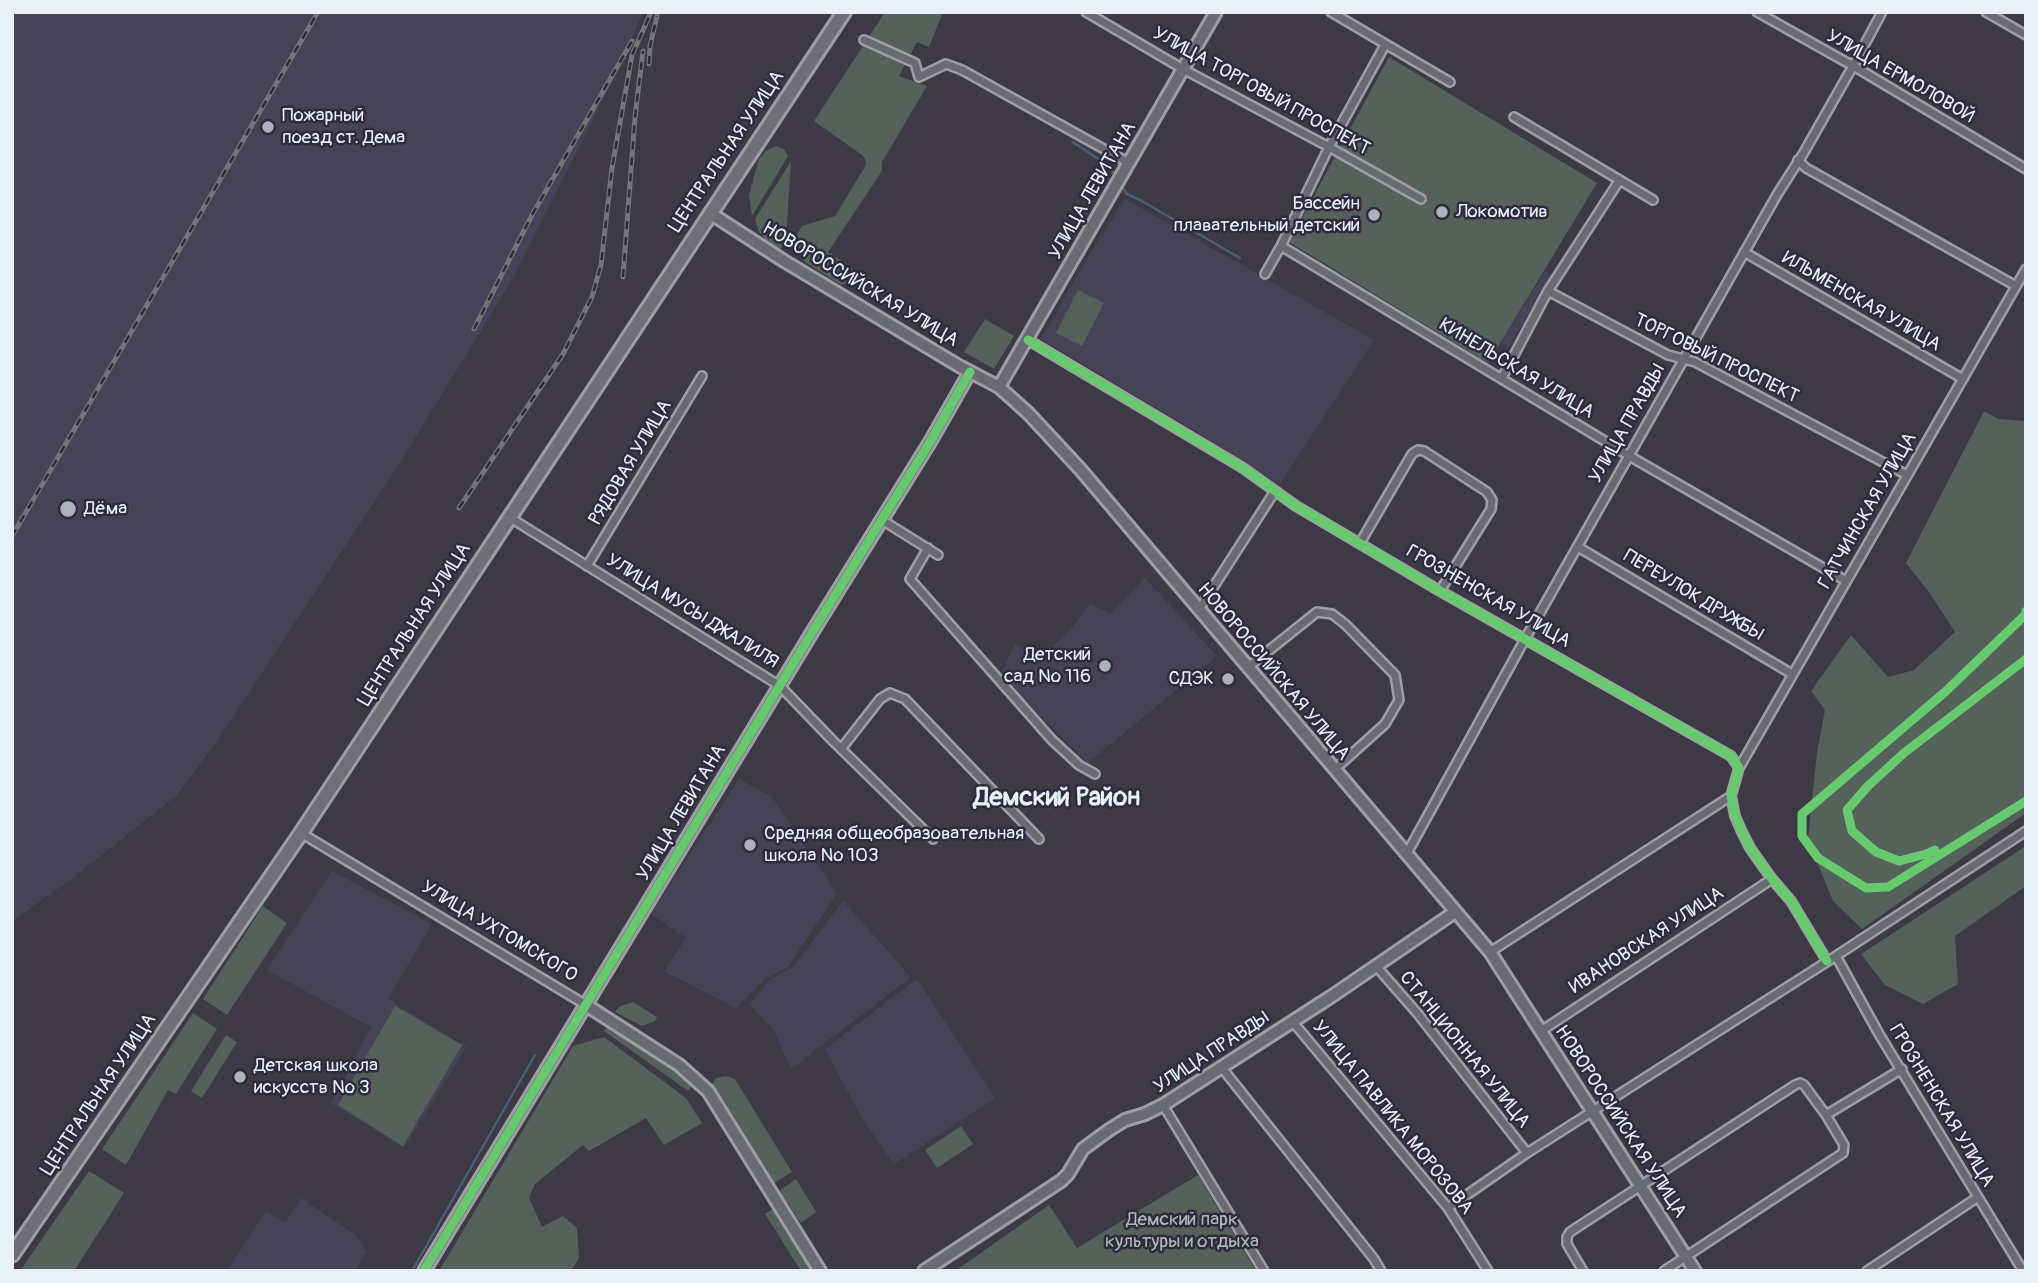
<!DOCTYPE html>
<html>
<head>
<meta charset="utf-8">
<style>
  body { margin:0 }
  #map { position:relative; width:2038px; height:1283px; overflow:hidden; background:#3d3a46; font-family:Pangolin,sans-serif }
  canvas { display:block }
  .frame { position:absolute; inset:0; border:14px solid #e8f1f8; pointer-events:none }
</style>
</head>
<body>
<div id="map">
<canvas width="2038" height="1283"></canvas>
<div class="frame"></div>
</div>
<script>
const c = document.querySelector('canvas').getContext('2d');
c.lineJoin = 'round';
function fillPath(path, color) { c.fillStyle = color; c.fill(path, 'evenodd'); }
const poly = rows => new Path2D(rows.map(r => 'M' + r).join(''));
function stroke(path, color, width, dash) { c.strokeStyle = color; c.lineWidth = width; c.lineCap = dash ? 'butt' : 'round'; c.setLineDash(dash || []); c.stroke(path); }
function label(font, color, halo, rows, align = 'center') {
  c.font = font + ' Pangolin,sans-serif'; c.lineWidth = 5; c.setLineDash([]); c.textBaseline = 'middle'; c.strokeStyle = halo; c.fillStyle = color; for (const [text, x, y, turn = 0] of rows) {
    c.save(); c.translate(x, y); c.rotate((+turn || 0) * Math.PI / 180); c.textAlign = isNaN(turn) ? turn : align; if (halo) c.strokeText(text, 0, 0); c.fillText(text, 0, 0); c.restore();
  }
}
const built = poly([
  [12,12,643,12,619,69,510,283,401,461,221,735,177,795,69,881,12,921],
  [1125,199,1374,340,1279,485,1210,440,1041,339,1091,252],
  [1545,271,1552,276,1508,347,1501,343],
  [1145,578,1217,656,1088,763,1000,676,1015,644,1044,655,1071,629,1090,603,1110,614],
  [739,779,772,797,837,893,788,967,766,978,736,1008,664,971,686,938,651,914],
  [332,871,432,924,388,999,466,1047,404,1148,331,1103,371,1027,267,970],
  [843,901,911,977,791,1069,774,1030,750,1005,768,981,792,968],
  [917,979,995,1098,894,1164,863,1120,825,1049],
  [301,1198,357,1236,366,1252,354,1271,227,1271,266,1211,285,1223]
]);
const green = poly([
  [885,12,943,12,929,47,917,42,899,76,927,86,882,162,882,171,828,252,852,268,851,279,847,283,841,285,805,262,795,246,796,236,802,226,835,216,866,165,866,160,862,155,814,121],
  [1389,57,1597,183,1488,363,1289,242],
  [776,146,784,149,788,156,752,216,749,195,759,159,767,150],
  [791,161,786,239,784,245,780,249,775,249,771,247,759,232,755,219],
  [1078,290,1104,303,1082,346,1056,333],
  [985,319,1014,336,994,369,964,352],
  [1984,411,1998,419,2026,421,2026,813,1862,929,1833,901,1808,840,1817,752,1825,710,1811,691,1851,635,1888,677,1914,670,1955,632,1929,592,1906,563],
  [2026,846,2026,886,1955,936,1958,984,1923,1004,1885,985,1861,954],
  [263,906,287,923,227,1015,203,999],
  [633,1002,657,1017,655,1021,642,1026,615,1012,620,1006],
  [395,1006,462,1045,403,1146,338,1105],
  [193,1013,217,1029,176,1094,168,1090,126,1165,102,1149],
  [608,1026,693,1084,688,1091,604,1031],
  [226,1035,237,1042,202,1098,191,1091],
  [604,1037,686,1098,702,1123,664,1145,646,1118,589,1151,583,1145,535,1184,529,1198,542,1227,563,1216,577,1228,579,1258,571,1271,439,1271,573,1046],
  [726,1076,735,1079,792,1172,774,1183,711,1086,716,1078],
  [961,1126,973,1144,937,1168,925,1150],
  [89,1171,124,1193,74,1271,20,1271],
  [1198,1175,1256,1271,955,1271,1049,1205,1077,1248],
  [796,1179,816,1212,801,1223,779,1191],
  [776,1207,815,1271,801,1271,765,1214]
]);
const stream = poly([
  [1073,142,1110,167,1116,177],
  [1121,185,1127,194,1140,200,1240,258],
  [412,1271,535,1055]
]);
const street = poly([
  [1086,12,1183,69,1329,147,1421,199],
  [1331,12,1450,82],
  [1757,12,1862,71,2026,169],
  [1986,12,2026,35],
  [864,40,915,63,919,77,946,64,962,70,1129,163],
  [1514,117,1653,200],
  [1798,160,1806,168,2016,286],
  [1281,246,1638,461,1846,581],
  [1744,252,1963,379],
  [1265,274,1281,246,1329,147,1385,45],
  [1548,291,1668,355,1695,362,1907,475],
  [1028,340,1243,468,1296,506,1440,591,1731,756,1739,768,1731,796,1735,816,1741,830,1750,848,1772,879,1791,901,1827,961],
  [1502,378,1548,291,1619,181],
  [509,517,780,686,834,742,933,839],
  [882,520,938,555],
  [1360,543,1412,454,1418,450,1424,451,1487,492,1492,500,1491,509,1440,591],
  [1578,547,1792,674],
  [928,548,910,579,1052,740,1079,765,1095,774],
  [587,566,702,376],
  [1198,611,1275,491],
  [1247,668,1317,612,1332,614,1345,624,1395,675,1399,700,1385,724,1334,770],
  [841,749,880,699,890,693,905,699,1039,839],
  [1739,768,2026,269],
  [301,833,586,1005],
  [1406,855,1525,639,1778,193,1803,154,1853,66,1882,12],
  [1490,952,1731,796],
  [1836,956,1879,1034,2023,1271],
  [1376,966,1418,1014,1527,1153],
  [1293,1022,1448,1208,1488,1271],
  [1541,1031,1772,879],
  [1222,1068,1374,1259,1381,1271],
  [1163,1105,1264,1271],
  [1826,1115,1902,1069],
  [1448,1208,1527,1153,1836,956,2026,831],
  [1583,1271,1567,1244,1567,1237,1570,1232,1795,1085,1800,1083,1804,1085,1826,1115,1844,1145,1843,1153,1664,1271],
  [1867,1271,1978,1197]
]);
const secondary = poly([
  [710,213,784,261,959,366,999,387,1028,413,1080,469,1490,952,1695,1271],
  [999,387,1216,12],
  [586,1005,679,1065,708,1091,820,1271],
  [424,1271,816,626,930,442,970,372],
  [924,1271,1061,1181,1068,1174,1083,1149,1109,1130,1125,1120,1145,1114,1163,1105,1332,996,1455,912]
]);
const primary = poly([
  [12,1255,301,833,844,12]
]);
const rail = poly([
  [649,64,650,46,657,16],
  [623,277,635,117,643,51],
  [474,329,532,215,632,41],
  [459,508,563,354,592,297,601,265,612,168,632,55,651,12],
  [12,536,318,12]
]);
const cycleway = poly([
  [1028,340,1243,468,1296,506,1440,591,1731,756,1739,768,1731,796,1735,816,1741,830,1750,848,1772,879,1791,901,1827,961],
  [2026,611,2025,615,1945,692,1802,814,1802,836,1818,858,1866,888,1888,887,2026,801],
  [1935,850,1926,854,1899,861,1876,852,1852,831,1847,810,1868,786,1904,753,2026,659],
  [424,1271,816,626,930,442,970,372]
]);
const markers = [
  [268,127,7,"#acb1ba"],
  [1442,212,7,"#acb1ba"],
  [1374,215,7,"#acb1ba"],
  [68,509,9,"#acb1ba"],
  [1105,666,7,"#acb1ba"],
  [1228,679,7,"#acb1ba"],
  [750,845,7,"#acb1ba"],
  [240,1077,7,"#acb1ba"]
];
const streetNames = [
  ["УЛИЦА ЕРМОЛОВОЙ",1900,77,30],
  ["УЛИЦА ТОРГОВЫЙ ПРОСПЕКТ",1261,92,29],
  ["ЦЕНТРАЛЬНАЯ УЛИЦА",727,152,-56],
  ["УЛИЦА ЛЕВИТАНА",1093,191,-60],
  ["НОВОРОССИЙСКАЯ УЛИЦА",860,285,31],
  ["ИЛЬМЕНСКАЯ УЛИЦА",1861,302,30],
  ["ТОРГОВЫЙ ПРОСПЕКТ",1716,359,26],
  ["КИНЕЛЬСКАЯ УЛИЦА",1516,369,31],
  ["УЛИЦА ПРАВДЫ",1628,424,-60],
  ["РЯДОВАЯ УЛИЦА",631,463,-59],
  ["ГАТЧИНСКАЯ УЛИЦА",1868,511,-60],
  ["ПЕРЕУЛОК ДРУЖБЫ",1693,596,31],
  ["ГРОЗНЕНСКАЯ УЛИЦА",1488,597,30],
  ["УЛИЦА МУСЫ ДЖАЛИЛЯ",692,612,32],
  ["ЦЕНТРАЛЬНАЯ УЛИЦА",415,625,-57],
  ["НОВОРОССИЙСКАЯ УЛИЦА",1273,672,50],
  ["УЛИЦА ЛЕВИТАНА",682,813,-59],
  ["УЛИЦА УХТОМСКОГО",499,932,31],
  ["ИВАНОВСКАЯ УЛИЦА",1647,941,-33],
  ["СТАНЦИОННАЯ УЛИЦА",1464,1050,51],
  ["УЛИЦА ПРАВДЫ",1212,1053,-33],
  ["ЦЕНТРАЛЬНАЯ УЛИЦА",99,1095,-56],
  ["ГРОЗНЕНСКАЯ УЛИЦА",1941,1106,59],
  ["УЛИЦА ПАВЛИКА МОРОЗОВА",1392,1118,51],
  ["НОВОРОССИЙСКАЯ УЛИЦА",1620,1122,57]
];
const poiNames = [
  ["Пожарный",282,116],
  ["поезд ст. Дема",282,138],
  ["Бассейн",1360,204,"right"],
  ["плавательный детский",1360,226,"right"],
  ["Локомотив",1456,212],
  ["Дёма",84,509],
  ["Детский",1091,655,"right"],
  ["сад № 116",1091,677,"right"],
  ["СДЭК",1214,679,"right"],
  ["Средняя общеобразовательная",764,834],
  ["школа № 103",764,856],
  ["Детская школа",254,1066],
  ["искусств № 3",254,1088]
];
const parkNames = [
  ["Демский парк",1182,1220],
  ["культуры и отдыха",1182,1242]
];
const districtNames = [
  ["Демский Район",1057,798]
];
fillPath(built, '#474357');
fillPath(green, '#55615b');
stroke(stream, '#4c5f74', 2.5);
stroke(street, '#9e9ea5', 12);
stroke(secondary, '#9e9ea5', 16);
stroke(primary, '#9e9ea5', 18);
stroke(street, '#6a6b72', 7);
stroke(secondary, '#6a6b72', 10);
stroke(primary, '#6f6f75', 12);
stroke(rail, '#74747a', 5);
stroke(rail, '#2f2a3d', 2.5, [8]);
stroke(cycleway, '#67ca6e', 9);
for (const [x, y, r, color] of markers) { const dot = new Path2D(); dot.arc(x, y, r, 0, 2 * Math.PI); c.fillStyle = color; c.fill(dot); stroke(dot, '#2f2a3d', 2.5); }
label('19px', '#e8f1f8', '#2f2a3d', streetNames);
label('19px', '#e8f1f8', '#2f2a3d', poiNames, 'left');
label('19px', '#afbaba', '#2f2a3d', parkNames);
label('bold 26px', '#e8f1f8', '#2f2a3d', districtNames);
</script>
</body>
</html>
